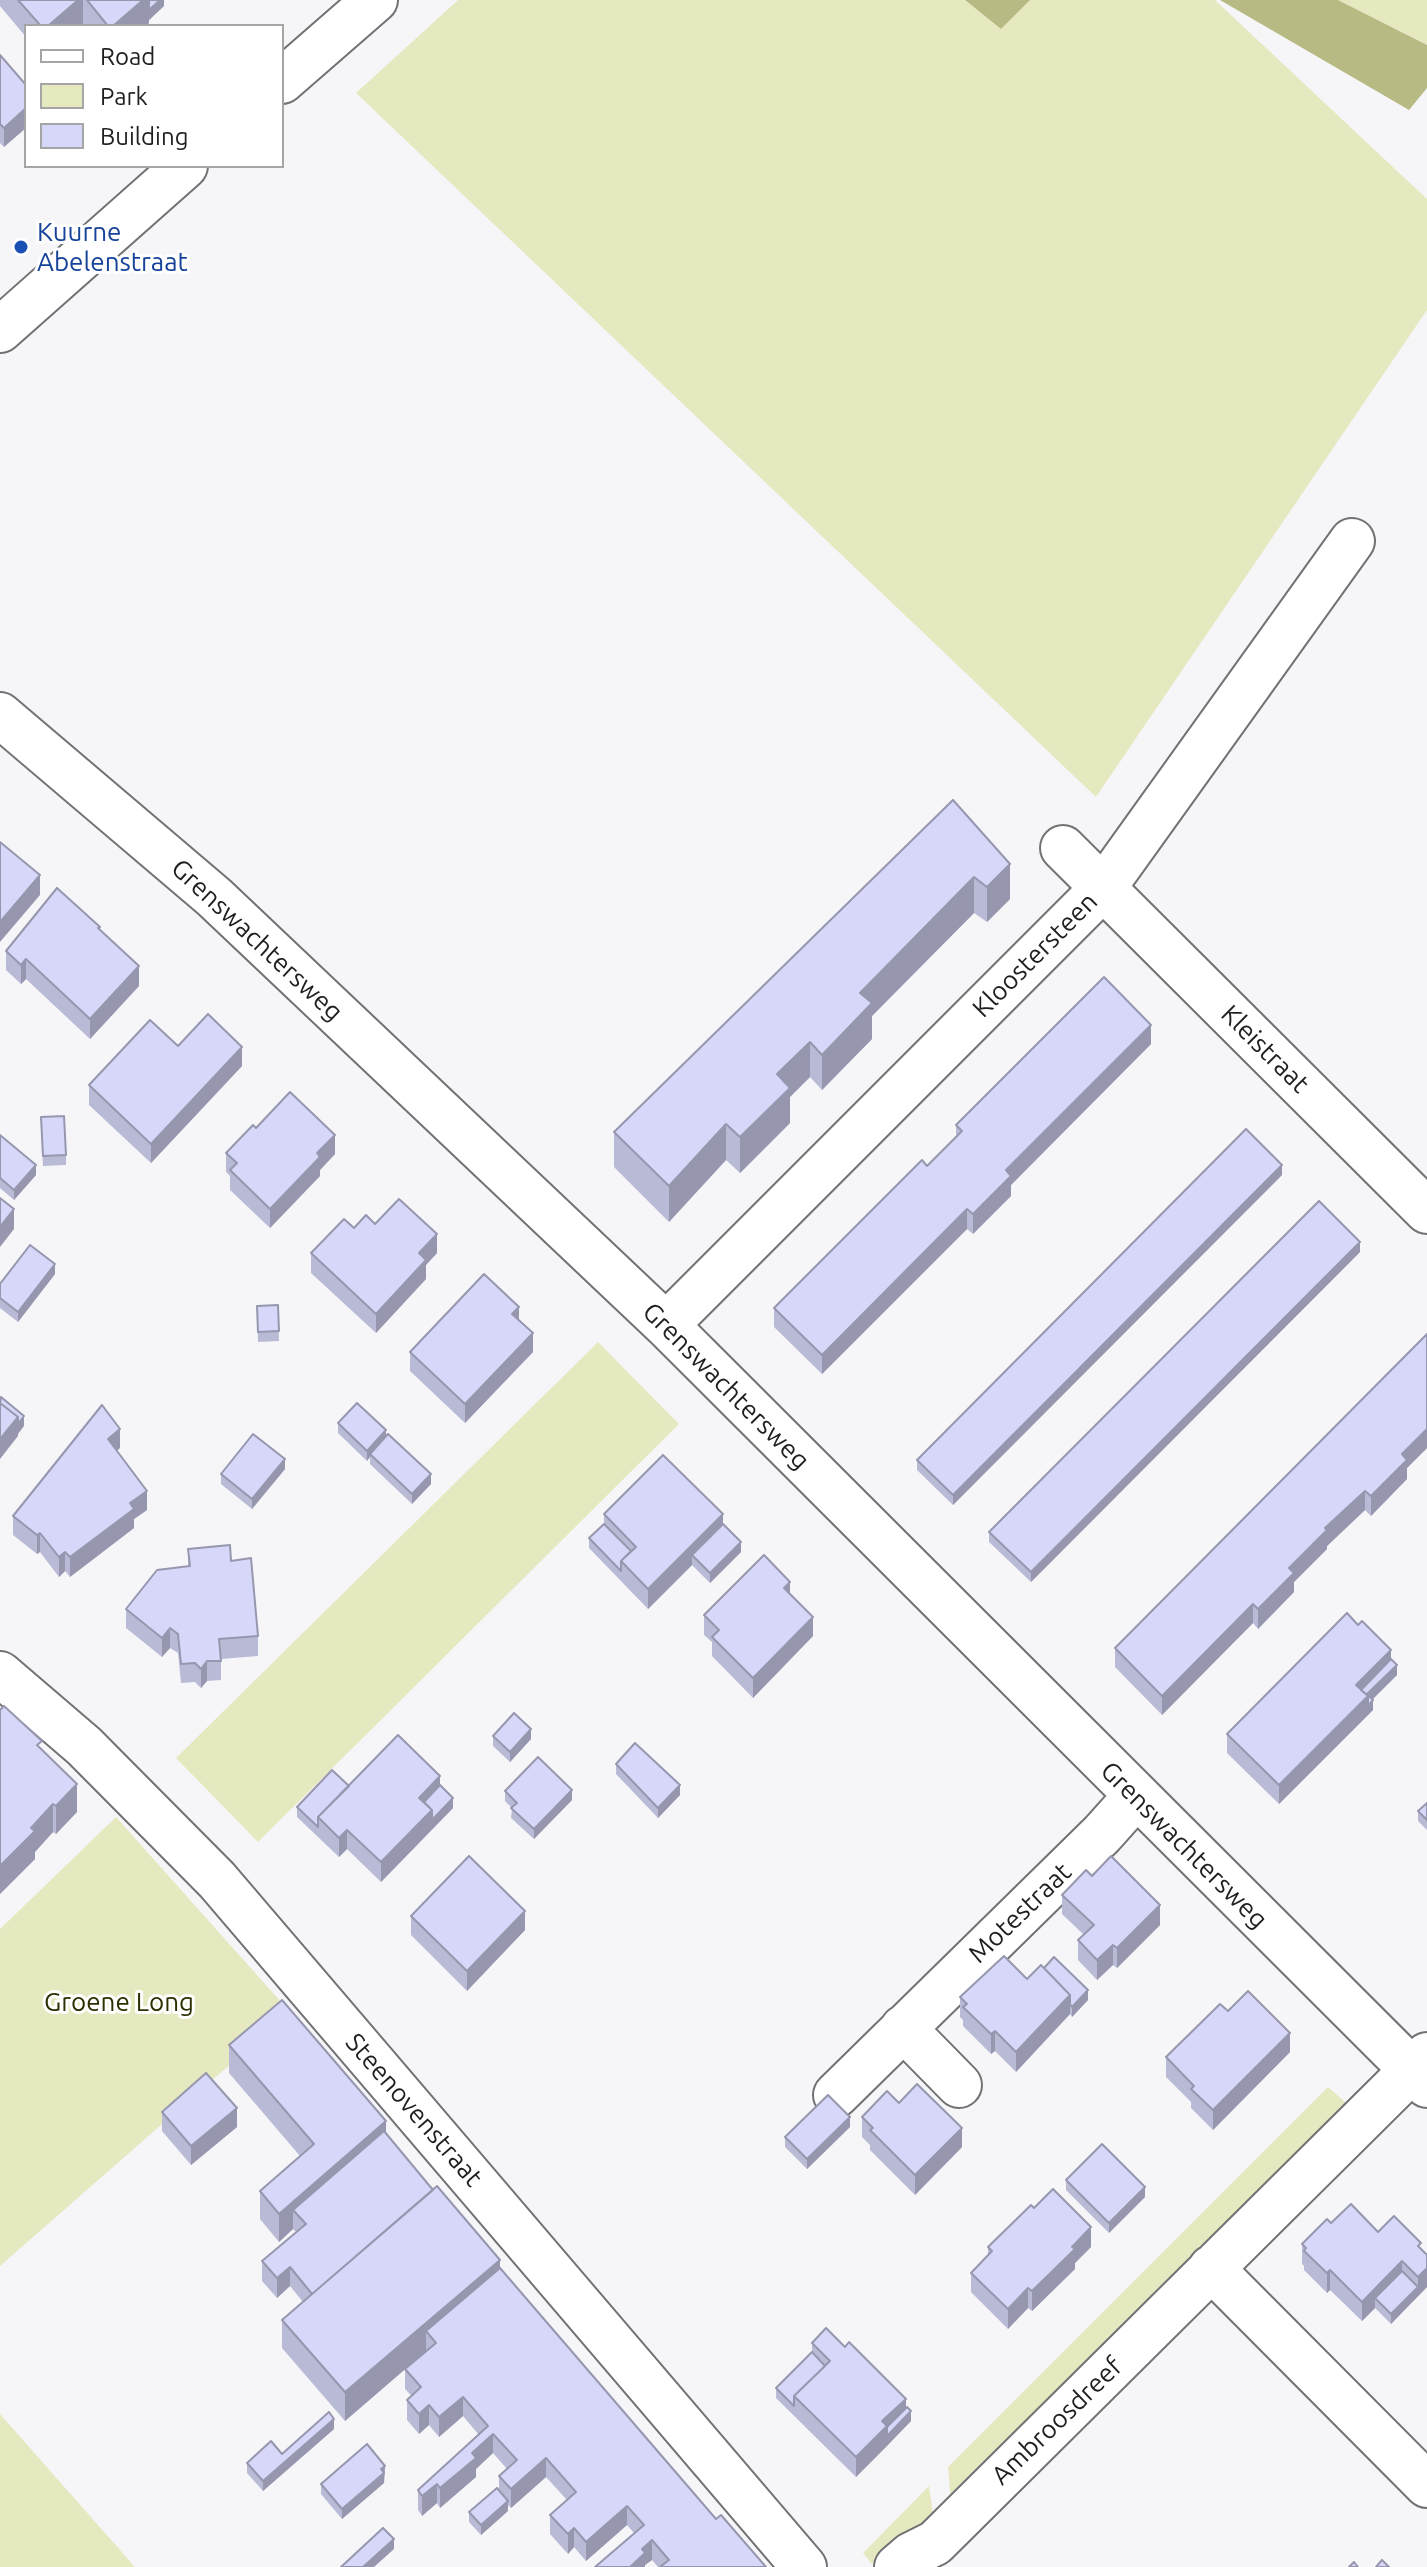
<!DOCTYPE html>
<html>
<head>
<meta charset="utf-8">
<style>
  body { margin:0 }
  #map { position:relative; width:1427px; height:2567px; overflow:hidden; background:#f6f6f9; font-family:Ubuntu,sans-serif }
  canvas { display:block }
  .legend { position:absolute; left:24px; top:24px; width:260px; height:144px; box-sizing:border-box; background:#fff; border:2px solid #a5a5a6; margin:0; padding:10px 14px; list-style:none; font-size:24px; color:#1f1f21 }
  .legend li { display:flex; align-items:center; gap:16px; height:40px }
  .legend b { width:40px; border:2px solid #a5a5a6 }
</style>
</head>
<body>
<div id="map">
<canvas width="1427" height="2567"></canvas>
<ul class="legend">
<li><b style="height:10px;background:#fff"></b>Road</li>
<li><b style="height:22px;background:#e6e9c0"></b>Park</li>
<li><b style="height:22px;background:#d7d8f9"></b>Building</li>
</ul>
</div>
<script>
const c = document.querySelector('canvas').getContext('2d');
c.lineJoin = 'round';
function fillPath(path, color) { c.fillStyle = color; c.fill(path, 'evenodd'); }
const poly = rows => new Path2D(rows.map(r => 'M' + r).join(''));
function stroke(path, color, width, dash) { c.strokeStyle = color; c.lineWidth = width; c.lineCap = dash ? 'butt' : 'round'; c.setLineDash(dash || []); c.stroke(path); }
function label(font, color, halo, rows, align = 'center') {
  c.font = font + ' Ubuntu,sans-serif'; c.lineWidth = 6; c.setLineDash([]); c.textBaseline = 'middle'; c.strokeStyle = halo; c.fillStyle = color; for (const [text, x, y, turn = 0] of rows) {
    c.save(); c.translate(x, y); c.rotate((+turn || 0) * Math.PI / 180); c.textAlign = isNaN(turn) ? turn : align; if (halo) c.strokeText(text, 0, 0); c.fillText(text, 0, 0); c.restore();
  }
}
const green = poly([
  [458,0,965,0,1001,29,1030,0,1215,0,1427,199,1427,310,1096,797,356,93],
  [1338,0,1427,0,1427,45],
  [598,1342,679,1424,258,1842,176,1758],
  [116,1817,290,2012,0,2266,0,1929],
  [1328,2087,1346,2103,951,2503,948,2467],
  [0,2414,135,2567,0,2567],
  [929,2486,934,2520,899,2538,872,2564,863,2553]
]);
const forest = poly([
  [965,0,1030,0,1001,29],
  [1220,0,1338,0,1427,45,1427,88,1409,110]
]);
const minor = poly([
  [282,81,375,0],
  [0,330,185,166],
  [0,715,214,897,666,1325,1427,2085],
  [1063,848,1427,1211],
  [666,1325,1104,887,1352,541],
  [0,1674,84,1746,217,1880,804,2567],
  [903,2028,959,2085],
  [836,2095,1102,1834,1136,1796],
  [1211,2268,1427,2485],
  [897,2567,911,2555,935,2543,1427,2055]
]);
const wall = poly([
  [0,0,164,0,164,6,149,20,149,23,145,26,85,26,83,24,80,26,26,26,26,37,0,6],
  [0,55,26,85,4,147,0,143],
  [953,800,1010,899,987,922,974,913,872,1016,872,1039,822,1090,810,1077,790,1097,790,1123,740,1173,726,1160,669,1222,614,1167,614,1132],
  [100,930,139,986,90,1039,26,979,21,984,6,970,6,951],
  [1151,1044,1011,1185,1011,1196,973,1234,967,1229,822,1374,774,1327,774,1308,927,1166,956,1136,956,1125],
  [178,1046,242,1066,151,1163,89,1105,89,1085],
  [41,1127,66,1155,66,1165,43,1166],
  [256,1128,335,1154,320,1170,320,1176,270,1228,230,1190,230,1176,226,1172,226,1153],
  [0,1135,36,1175,14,1200,0,1188],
  [1282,1175,953,1505,917,1470,917,1460],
  [375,1224,437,1253,426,1265,426,1279,376,1333,311,1273,311,1253,354,1228],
  [1360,1252,1031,1582,989,1542,989,1532],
  [55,1274,18,1322,0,1308,0,1284],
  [278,1305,279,1341,258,1342,257,1306],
  [519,1321,533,1352,465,1423,410,1371,410,1352],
  [1427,1334,1427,1448,1407,1468,1407,1479,1371,1516,1365,1510,1327,1546,1327,1549,1294,1582,1294,1592,1258,1629,1253,1623,1162,1715,1115,1667,1115,1648],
  [338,1423,386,1437,431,1484,412,1504,370,1464,370,1457,367,1461,338,1433],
  [120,1448,117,1451,147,1510,134,1519,134,1528,70,1577,65,1571,59,1577,40,1552,37,1554,13,1535,13,1516],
  [285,1469,252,1509,221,1484,221,1474],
  [604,1514,723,1524,741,1552,710,1583,692,1565,648,1609,589,1548,589,1538,604,1524],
  [188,1549,258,1636,258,1656,221,1659,221,1680,207,1681,201,1688,195,1682,181,1683,178,1653,170,1648,162,1657,126,1628,126,1609,188,1566],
  [790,1594,813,1636,753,1698,712,1656,712,1642,704,1635,704,1615],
  [1358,1625,1391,1659,1397,1675,1372,1699,1373,1710,1279,1804,1227,1753,1227,1734],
  [0,1710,42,1750,77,1812,56,1834,53,1832,35,1852,35,1859,0,1894],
  [493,1736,531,1739,510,1762,493,1746],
  [616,1764,680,1795,658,1818,616,1774],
  [440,1785,453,1808,381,1882,347,1849,339,1857,297,1817,297,1807,349,1786],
  [505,1791,572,1800,534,1839,511,1818,512,1808,505,1801],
  [1427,1799,1427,1830,1418,1821,1418,1811,1427,1803],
  [1092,1876,1160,1925,1117,1968,1113,1965,1097,1980,1078,1960,1078,1940,1084,1935,1062,1914,1062,1895],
  [411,1916,525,1930,467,1991,411,1935],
  [1027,1979,1088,2000,1072,2017,1070,2014,1016,2072,995,2051,991,2054,963,2026,963,2020,960,2017,960,1997],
  [1228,2011,1290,2052,1213,2130,1191,2108,1191,2102,1166,2077,1166,2057],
  [229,2045,386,2134,500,2269,716,2519,766,2567,658,2567,652,2560,645,2565,645,2567,634,2533,627,2525,586,2561,574,2547,568,2554,550,2534,550,2515,567,2500,546,2477,511,2508,508,2505,508,2511,481,2535,469,2522,469,2512,499,2491,499,2476,507,2469,493,2453,476,2469,476,2477,440,2508,437,2503,422,2516,418,2510,418,2490,479,2435,463,2416,439,2437,429,2425,419,2434,407,2420,407,2400,412,2396,405,2389,405,2369,409,2366,345,2421,282,2348,282,2320,303,2302,290,2286,277,2298,262,2281,262,2261,296,2232,293,2229,279,2242,260,2219,260,2191,300,2156,229,2073],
  [899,2103,962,2147,915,2195,870,2150,870,2145,862,2137,862,2117],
  [162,2112,237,2127,191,2165,162,2131],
  [850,2127,807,2169,785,2147,785,2137],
  [1066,2180,1145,2197,1109,2233,1066,2190],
  [1378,2232,1421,2248,1427,2287,1391,2324,1375,2308,1362,2321,1330,2290,1327,2293,1304,2270,1304,2266,1302,2264,1302,2244],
  [988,2247,1091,2247,1075,2263,1075,2269,1032,2311,1028,2308,1008,2329,971,2292,971,2273,988,2255],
  [812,2343,906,2408,911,2421,856,2477,776,2398,776,2388,812,2352],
  [334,2429,263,2491,247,2473,247,2463,282,2454],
  [385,2466,384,2483,342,2519,321,2494,321,2484]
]);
const shadedWall = poly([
  [78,0,83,0,83,24,80,26,48,26],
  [143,0,164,0,164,6,149,20,149,23,145,26,113,26],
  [26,108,26,128,4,147,4,128],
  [1010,864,1010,899,987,922,987,887],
  [40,875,40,895,0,942,0,922],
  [974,877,974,913,872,1016,872,1039,822,1090,822,1055,860,993],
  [26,959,26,979,21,984,21,965],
  [139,966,139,986,90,1039,90,1019],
  [1151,1025,1151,1044,1011,1185,1011,1196,973,1234,973,1214,1006,1170],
  [810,1042,810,1077,790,1097,790,1123,740,1173,740,1137,777,1074],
  [242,1047,242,1066,151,1163,151,1144],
  [726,1124,726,1160,669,1222,669,1186],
  [335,1135,335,1154,320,1170,320,1176,270,1228,270,1209,317,1153],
  [36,1165,36,1175,14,1200,14,1190],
  [1282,1165,1282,1175,953,1505,953,1495],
  [14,1209,14,1229,0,1247,0,1227],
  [967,1209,967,1229,822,1374,822,1355],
  [437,1234,437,1253,426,1265,426,1279,376,1333,376,1314,419,1253],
  [1360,1242,1360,1252,1031,1582,1031,1572],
  [55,1264,55,1274,18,1322,18,1312],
  [519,1307,519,1326,512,1314],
  [533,1333,533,1352,465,1423,465,1404],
  [24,1416,24,1426,18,1434,18,1436,0,1459,0,1439,18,1417],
  [120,1429,120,1448,108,1458,108,1439],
  [1427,1429,1427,1448,1407,1468,1407,1479,1371,1516,1371,1496,1402,1454],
  [386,1430,386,1440,370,1454,370,1457,367,1461,367,1451],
  [285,1459,285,1469,252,1509,252,1499],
  [431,1474,431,1484,412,1504,412,1494],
  [147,1491,147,1510,134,1519,134,1528,70,1577,70,1557,130,1503],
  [1365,1491,1365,1510,1327,1546,1327,1549,1294,1582,1294,1592,1258,1629,1258,1609,1289,1568,1325,1528],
  [723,1514,723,1534,692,1555,692,1565,648,1609,648,1589],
  [40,1533,40,1552,37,1554,37,1535],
  [741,1542,741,1552,710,1583,710,1573],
  [65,1552,65,1571,59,1577,59,1557],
  [790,1582,790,1601,784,1588],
  [1253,1604,1253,1623,1162,1715,1162,1696],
  [813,1617,813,1636,753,1698,753,1678],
  [170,1628,170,1648,162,1657,162,1638],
  [1391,1650,1391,1669,1361,1699,1356,1685],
  [207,1661,207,1681,201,1688,201,1669],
  [1397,1665,1397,1675,1368,1704,1373,1700,1373,1710,1279,1804,1279,1785],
  [531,1729,531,1739,510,1762,510,1752],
  [440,1776,440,1795,424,1812,419,1798],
  [77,1784,77,1812,56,1834,56,1806],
  [680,1785,680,1795,658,1818,658,1808],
  [572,1790,572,1800,534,1839,534,1829],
  [453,1798,453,1808,381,1882,381,1862,432,1810],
  [53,1804,53,1832,35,1852,35,1859,0,1894,0,1866],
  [347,1830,347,1849,339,1857,339,1838],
  [1160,1905,1160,1925,1117,1968,1117,1948],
  [525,1911,525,1930,467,1991,467,1971],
  [1113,1945,1113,1965,1097,1980,1097,1960],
  [1088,1990,1088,2000,1072,2017,1072,2007],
  [1070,1995,1070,2014,1016,2072,1016,2052],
  [995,2031,995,2051,991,2054,991,2034],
  [1290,2033,1290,2052,1213,2130,1213,2110],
  [237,2108,237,2127,191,2165,191,2146],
  [850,2117,850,2127,807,2169,807,2159],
  [386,2121,386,2149,293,2210,293,2229,279,2242,279,2214],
  [962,2128,962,2147,915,2195,915,2175],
  [1145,2187,1145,2197,1109,2233,1109,2223],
  [1091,2227,1091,2247,1075,2263,1075,2269,1032,2311,1032,2291],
  [500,2260,500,2288,426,2331,426,2351,345,2421,345,2392],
  [1402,2261,1402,2281,1375,2298,1375,2308,1362,2321,1362,2302],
  [290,2267,290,2286,277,2298,277,2278],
  [1427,2268,1427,2287,1391,2324,1391,2314,1418,2287,1418,2277],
  [1330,2270,1330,2290,1327,2293,1327,2273],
  [1028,2288,1028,2308,1008,2329,1008,2309],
  [463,2397,463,2416,439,2437,439,2417],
  [906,2399,906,2417,911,2411,911,2421,887,2446,887,2436,887,2446,856,2477,856,2457,882,2421],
  [429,2405,429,2425,419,2434,419,2414],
  [334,2419,334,2429,263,2491,263,2481],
  [493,2434,493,2453,476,2469,476,2477,440,2508,440,2488,472,2453],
  [546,2458,546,2477,511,2508,511,2489],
  [385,2466,384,2483,342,2519,342,2509],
  [437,2484,437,2503,422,2516,422,2496],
  [508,2501,508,2511,481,2535,481,2525],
  [627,2506,627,2525,586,2561,586,2542],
  [574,2528,574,2547,568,2554,568,2534],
  [394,2539,394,2549,374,2567,363,2567],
  [652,2540,652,2560,645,2565,645,2567,630,2567,642,2549]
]);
const building = poly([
  [18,0,78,0,48,26,41,26,18,0],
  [87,0,143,0,113,26,108,26,87,0],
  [149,0,160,0,149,10,149,0],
  [0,55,26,85,26,108,4,128,0,124,0,55],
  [953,800,1010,864,987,887,974,877,860,993,872,1003,822,1055,810,1042,777,1074,790,1088,740,1137,726,1124,669,1186,614,1132,953,800],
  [0,842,40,875,0,922,0,842],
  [57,888,100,927,98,928,139,966,90,1019,26,959,21,965,6,951,57,888],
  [1104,977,1151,1025,1006,1170,1011,1176,973,1214,967,1209,822,1355,774,1308,922,1160,927,1166,962,1131,956,1125,1104,977],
  [208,1014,242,1047,151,1144,89,1085,150,1020,178,1046,208,1014],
  [290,1092,335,1135,317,1153,320,1157,270,1209,230,1170,237,1163,226,1153,253,1125,256,1128,290,1092],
  [64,1116,66,1155,43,1156,41,1117,64,1116],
  [1246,1129,1282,1165,953,1495,917,1460,1246,1129],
  [0,1135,36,1165,14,1190,0,1178,0,1135],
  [0,1198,14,1209,0,1227,0,1198],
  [399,1199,437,1234,419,1253,426,1260,376,1314,311,1253,344,1219,354,1228,366,1215,375,1224,399,1199],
  [1319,1201,1360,1242,1031,1572,989,1532,1319,1201],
  [30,1245,55,1264,18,1312,0,1298,0,1284,30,1245],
  [484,1274,519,1307,512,1314,533,1333,465,1404,410,1352,484,1274],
  [278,1305,279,1331,258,1332,257,1306,278,1305],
  [1427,1334,1427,1429,1402,1454,1407,1460,1371,1496,1365,1491,1325,1528,1327,1530,1289,1568,1294,1573,1258,1609,1253,1604,1162,1696,1115,1648,1427,1334],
  [1,1397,24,1416,18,1424,18,1417,0,1403,1,1397],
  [0,1403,18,1417,0,1439,0,1403],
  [357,1403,386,1430,367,1451,338,1423,357,1403],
  [102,1405,120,1429,108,1439,147,1491,130,1503,134,1509,70,1557,65,1552,59,1557,40,1533,37,1535,13,1516,102,1405],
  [253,1434,285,1459,252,1499,221,1474,253,1434],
  [388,1434,431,1474,412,1494,370,1454,388,1434],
  [663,1455,723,1514,648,1589,621,1561,636,1547,604,1514,663,1455],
  [604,1524,631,1551,621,1561,621,1571,589,1538,604,1524],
  [723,1524,741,1542,710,1573,692,1555,723,1524],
  [230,1545,231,1561,251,1558,258,1636,219,1639,221,1661,207,1661,201,1669,195,1663,181,1664,178,1634,170,1628,162,1638,126,1609,157,1570,190,1566,188,1549,230,1545],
  [764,1555,790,1582,784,1588,813,1617,753,1678,712,1637,719,1630,704,1615,764,1555],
  [1347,1613,1358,1625,1362,1621,1391,1650,1356,1685,1368,1696,1279,1785,1227,1734,1347,1613],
  [1391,1659,1397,1665,1367,1694,1373,1700,1368,1706,1368,1696,1361,1690,1391,1659],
  [4,1706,42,1741,37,1745,77,1784,56,1806,53,1804,31,1828,35,1831,0,1866,0,1710,4,1706],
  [514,1713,531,1729,510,1752,493,1736,514,1713],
  [398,1735,440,1776,419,1798,432,1810,381,1862,347,1830,339,1838,318,1817,398,1735],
  [635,1743,680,1785,658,1808,616,1764,635,1743],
  [538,1757,572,1790,534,1829,511,1808,517,1803,505,1791,538,1757],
  [332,1770,349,1786,318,1817,318,1827,297,1807,332,1770],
  [440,1785,453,1798,432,1820,432,1810,424,1802,440,1785],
  [1427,1803,1427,1820,1418,1811,1427,1803],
  [469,1856,525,1911,467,1971,411,1916,469,1856],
  [1111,1856,1160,1905,1117,1948,1113,1945,1097,1960,1078,1940,1094,1925,1062,1895,1086,1870,1092,1876,1111,1856],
  [1004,1956,1027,1979,1041,1965,1070,1995,1016,2052,995,2031,991,2034,963,2007,967,2004,960,1997,1004,1956],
  [1054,1957,1088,1990,1072,2007,1070,2004,1070,1995,1044,1968,1054,1957],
  [1248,1991,1290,2033,1213,2110,1191,2089,1194,2086,1166,2057,1220,2004,1228,2011,1248,1991],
  [282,2000,386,2121,279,2214,260,2191,314,2144,229,2045,282,2000],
  [206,2073,237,2108,191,2146,162,2112,206,2073],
  [917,2084,962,2128,915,2175,870,2130,873,2128,862,2117,887,2091,899,2103,917,2084],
  [828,2095,850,2117,807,2159,785,2137,828,2095],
  [384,2131,433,2190,312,2294,290,2267,277,2278,262,2261,306,2224,293,2210,384,2131],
  [1102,2144,1145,2187,1109,2223,1066,2180,1102,2144],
  [437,2186,500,2260,345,2392,282,2320,437,2186],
  [1053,2189,1091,2227,1072,2247,1075,2249,1032,2291,1028,2288,1008,2309,971,2273,992,2251,988,2247,1031,2205,1034,2208,1053,2189],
  [1351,2204,1378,2232,1394,2216,1421,2243,1418,2246,1427,2255,1427,2268,1418,2277,1402,2261,1362,2302,1330,2270,1327,2273,1304,2251,1306,2248,1302,2244,1327,2219,1331,2223,1351,2204],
  [500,2268,716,2519,721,2515,766,2567,660,2567,669,2560,652,2540,642,2549,645,2553,630,2567,595,2567,644,2525,627,2506,586,2542,574,2528,568,2534,550,2515,576,2492,546,2458,511,2489,499,2476,517,2460,493,2434,472,2453,476,2458,440,2488,437,2484,422,2496,418,2490,488,2426,463,2397,439,2417,429,2405,419,2414,407,2400,421,2387,405,2369,436,2343,426,2331,500,2268],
  [1402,2271,1418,2287,1391,2314,1375,2298,1402,2271],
  [826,2328,845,2347,849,2342,906,2399,882,2421,887,2426,856,2457,794,2396,830,2361,812,2343,826,2328],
  [812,2352,825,2366,794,2396,794,2406,776,2388,812,2352],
  [907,2407,911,2411,887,2436,887,2427,907,2407],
  [329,2412,334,2419,263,2481,247,2463,271,2441,282,2454,329,2412],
  [367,2444,385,2466,381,2469,384,2473,342,2509,321,2484,367,2444],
  [497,2488,508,2501,481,2525,469,2512,497,2488],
  [383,2528,394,2539,363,2567,341,2567,383,2528],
  [1382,2560,1389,2567,1376,2567,1382,2560],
  [1354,2562,1358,2567,1349,2567,1354,2562]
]);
const markers = [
  [21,247,8,"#1a4fb4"]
];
const transitNames = [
  ["Kuurne",37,232],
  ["Abelenstraat",37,262]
];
const streetNames = [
  ["Grenswachtersweg",257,940,43],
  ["Kloostersteen",1035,955,-45],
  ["Kleistraat",1265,1049,45],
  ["Grenswachtersweg",726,1386,45],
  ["Grenswachtersweg",1184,1845,45],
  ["Motestraat",1020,1913,-44],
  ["Steenovenstraat",414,2110,49],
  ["Ambroosdreef",1057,2421,-44]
];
const parkNames = [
  ["Groene Long",119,2002]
];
fillPath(green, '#e6e9c0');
fillPath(forest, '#b7ba82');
stroke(minor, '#727275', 48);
stroke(minor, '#fff', 44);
fillPath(wall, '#b9bad6');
fillPath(shadedWall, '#9697ae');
fillPath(building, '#d7d8f9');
stroke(building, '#9697ae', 2);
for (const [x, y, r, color] of markers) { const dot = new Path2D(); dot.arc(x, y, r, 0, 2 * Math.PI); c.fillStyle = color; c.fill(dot); stroke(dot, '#fff', 3); }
label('26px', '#164399', '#fff', transitNames, 'left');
label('26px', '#1f1f21', '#fff', streetNames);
label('26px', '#2f3002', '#fff', parkNames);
</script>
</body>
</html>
